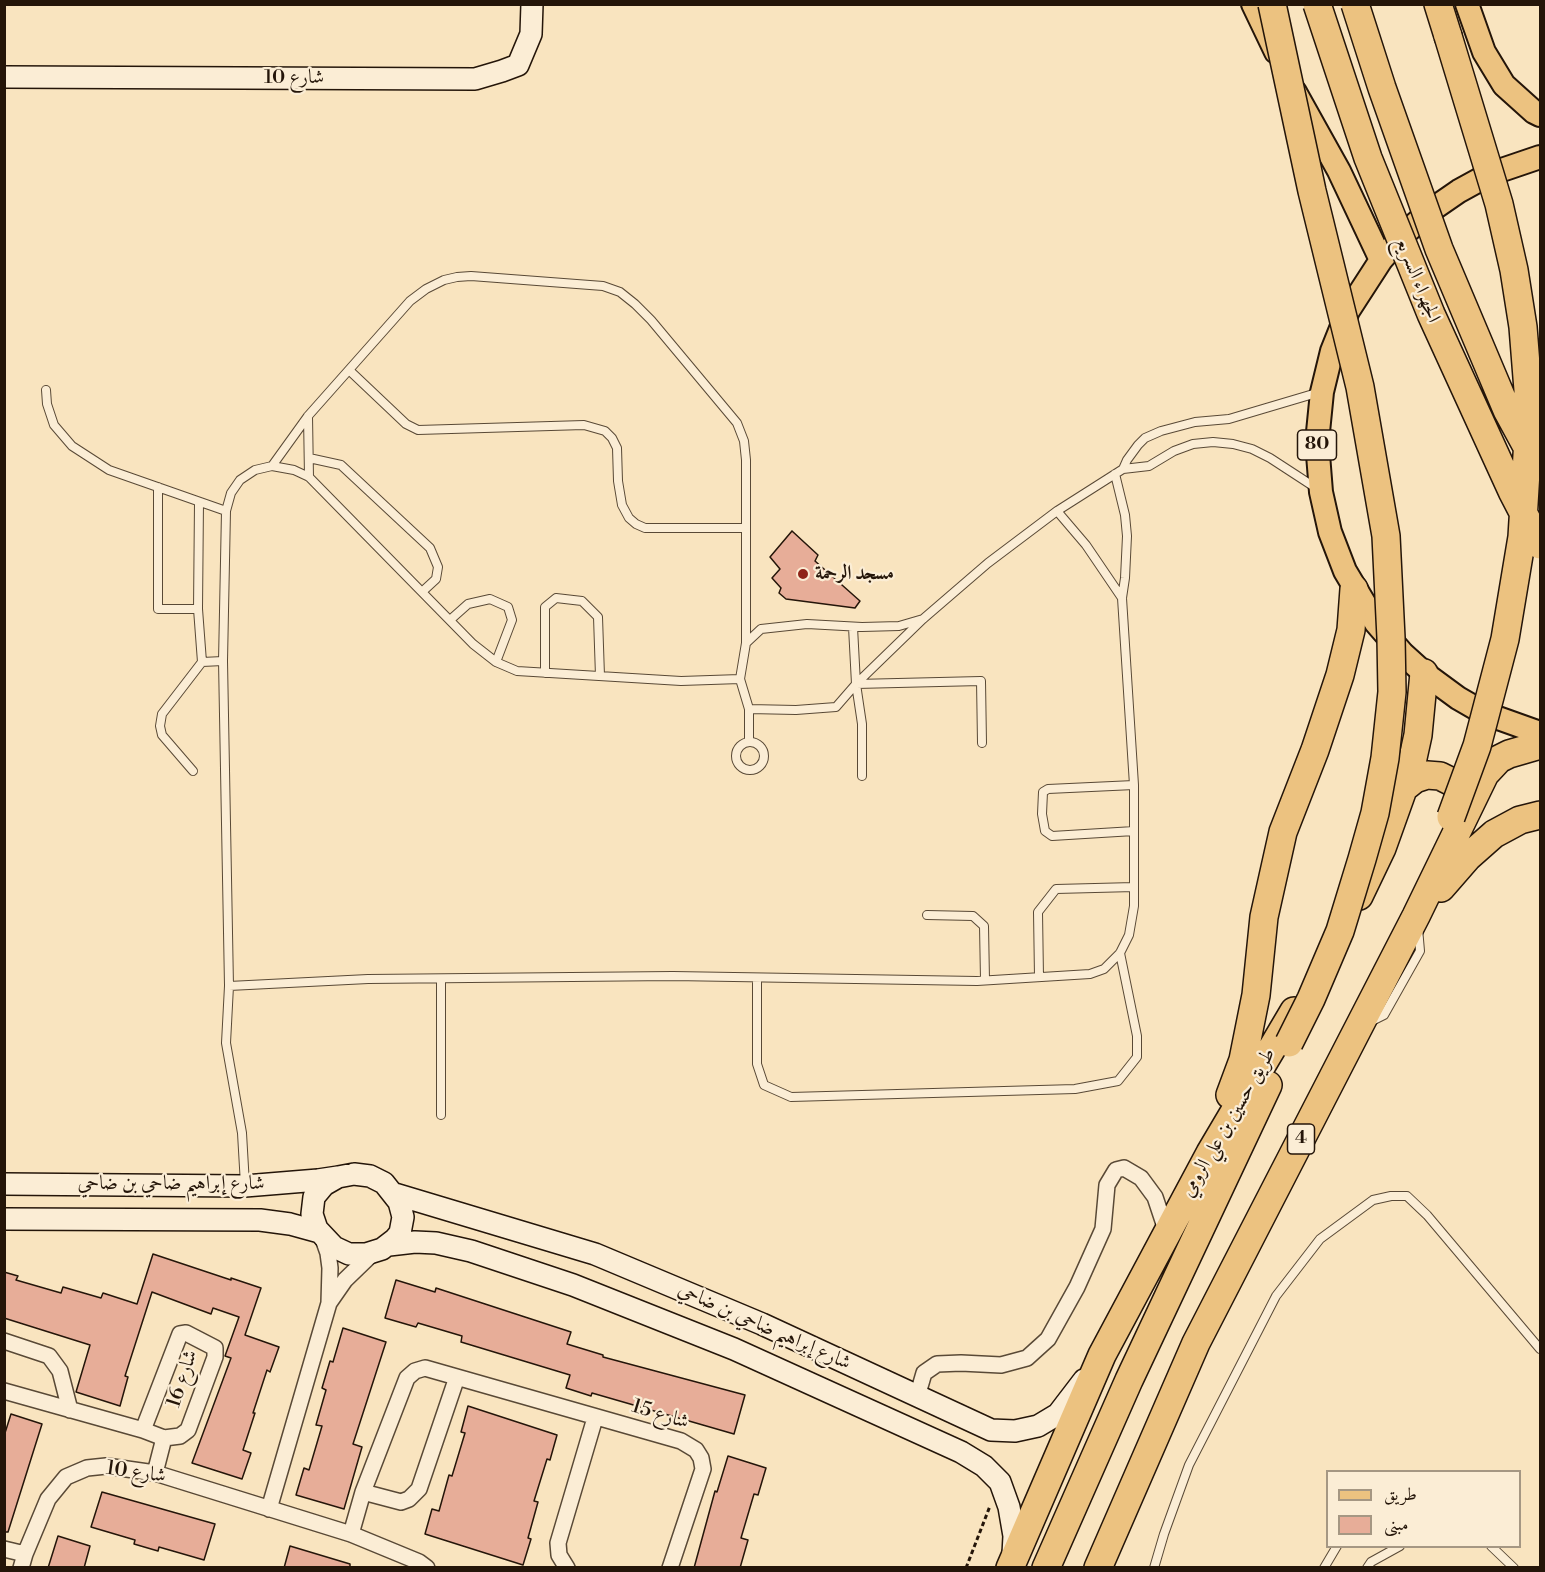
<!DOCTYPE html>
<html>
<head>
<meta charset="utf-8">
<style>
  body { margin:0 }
  #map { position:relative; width:1545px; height:1572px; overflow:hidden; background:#f9e4bf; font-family:"Libre Bodoni",Amiri,serif }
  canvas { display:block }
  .frame { position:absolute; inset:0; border:6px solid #241509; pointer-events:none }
  .legend { position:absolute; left:1326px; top:1470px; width:195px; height:78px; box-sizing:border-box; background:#fbedd5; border:2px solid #a59783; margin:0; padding:8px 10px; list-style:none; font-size:18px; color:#241509 }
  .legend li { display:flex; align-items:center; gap:12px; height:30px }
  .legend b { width:30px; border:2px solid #a59783 }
</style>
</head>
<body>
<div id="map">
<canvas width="1545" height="1572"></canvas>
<div class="frame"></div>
<ul class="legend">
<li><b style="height:8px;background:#ecc280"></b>طريق</li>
<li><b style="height:16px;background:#e7ad98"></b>مبنى</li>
</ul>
</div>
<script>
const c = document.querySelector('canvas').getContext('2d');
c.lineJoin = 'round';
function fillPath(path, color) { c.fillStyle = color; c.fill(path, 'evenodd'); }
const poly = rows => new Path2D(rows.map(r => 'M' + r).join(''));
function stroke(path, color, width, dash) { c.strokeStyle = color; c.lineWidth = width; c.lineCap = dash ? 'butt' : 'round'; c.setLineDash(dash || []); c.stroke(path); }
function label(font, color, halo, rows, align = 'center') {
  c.font = font + ' "Libre Bodoni",Amiri,serif'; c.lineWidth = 4.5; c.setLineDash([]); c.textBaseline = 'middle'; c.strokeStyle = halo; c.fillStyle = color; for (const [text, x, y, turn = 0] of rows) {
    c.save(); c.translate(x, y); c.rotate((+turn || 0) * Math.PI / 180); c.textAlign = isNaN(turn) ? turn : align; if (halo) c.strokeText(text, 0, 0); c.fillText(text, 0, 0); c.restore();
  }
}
const building = poly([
  [792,531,818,555,815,561,860,601,855,608,786,599,779,593,781,588,772,578,780,569,770,557,792,531],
  [153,1254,231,1280,231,1278,261,1288,245,1335,279,1347,270,1372,267,1370,253,1413,255,1413,243,1450,251,1453,242,1479,192,1463,231,1358,225,1356,239,1317,213,1308,211,1314,152,1292,125,1376,128,1377,120,1406,76,1392,90,1345,4,1318,4,1272,18,1276,16,1280,61,1293,63,1287,101,1298,103,1293,137,1304,153,1254],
  [396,1280,435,1292,436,1288,571,1332,567,1344,603,1355,603,1357,745,1395,734,1434,592,1393,591,1396,566,1388,570,1375,461,1342,462,1336,418,1323,416,1327,385,1318,396,1280],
  [343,1328,386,1342,353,1444,362,1447,344,1509,296,1495,304,1468,309,1470,322,1426,316,1425,326,1390,322,1388,330,1361,333,1362,343,1328],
  [468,1406,557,1435,550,1460,547,1459,534,1501,538,1502,528,1538,531,1539,523,1565,425,1534,432,1509,439,1511,449,1475,452,1476,465,1433,461,1432,468,1406],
  [11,1414,42,1424,8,1532,4,1532,4,1436,11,1414],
  [728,1456,766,1468,758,1495,754,1494,741,1538,748,1540,740,1568,694,1568,715,1491,717,1492,728,1456],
  [102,1492,215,1524,204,1560,159,1547,158,1551,134,1544,135,1540,91,1527,102,1492],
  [58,1536,90,1546,84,1568,48,1568,58,1536],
  [290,1546,350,1564,350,1568,284,1568,290,1546]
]);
const path = poly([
  [966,1568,990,1506]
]);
const lane = poly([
  [349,370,406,424,418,430,584,425,605,431,612,438,617,448,618,481,622,505,629,518,636,524,645,528,746,528],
  [46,390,47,404,54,425,72,446,109,470,226,511],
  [308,416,309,477],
  [309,458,341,465,430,548,438,567,436,579,423,591],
  [272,466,308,416,410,301,426,289,444,280,457,277,471,276,603,286,620,292,635,304,651,320,737,423,744,441,746,460,746,643],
  [1123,469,1127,460,1138,445,1145,438,1161,431,1195,422,1229,419,1320,392],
  [158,487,158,609,198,609],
  [199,502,198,609,202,662],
  [1057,511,1086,545,1122,598],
  [923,619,899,626,862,627,807,624,761,629,746,643,740,679,749,709,796,710,836,707,856,684,923,619,988,563,1057,511,1123,469,1149,466,1174,451,1193,444,1213,442,1233,444,1252,449,1270,458,1316,488],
  [450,620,468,604,490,599,508,607,512,620,496,662],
  [853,627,856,684,862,724,862,776],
  [545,673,545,607,556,598,582,601,598,617,600,676],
  [856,684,981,681,982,743],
  '736 756a14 14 0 1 1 28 0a14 14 0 1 1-28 0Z',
  [749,742,749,709],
  [193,771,162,735,160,726,162,714,202,662,223,661],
  [1134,785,1048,789,1043,792,1042,814,1045,831,1052,836,1134,831],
  [927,915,973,916,984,926,985,980],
  [1039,977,1038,912,1056,889,1134,887],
  [757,978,757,1064,764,1085,791,1097,1075,1089,1118,1081,1137,1057,1137,1036,1120,953],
  [229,986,368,979,673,976,977,981,1090,974,1104,969,1120,953,1129,935,1134,906,1134,785,1122,598,1125,578,1127,536,1125,515,1115,474],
  [1368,1023,1384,1015,1420,951,1418,928],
  [441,1115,441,979],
  [245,1185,242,1133,226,1043,229,986,223,661,226,511,231,493,240,480,255,470,272,466,294,470,309,477,473,644,496,662,517,671,681,681,740,679],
  [1491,1546,1514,1568],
  [1154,1568,1164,1534,1189,1465,1276,1296,1320,1239,1373,1200,1391,1196,1407,1196,1427,1215,1540,1349],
  [1324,1568,1337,1546],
  [1367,1568,1371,1562,1400,1546]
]);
const street = poly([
  [329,1303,345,1280,374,1252],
  [4,1341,49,1356,60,1371,70,1410],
  [4,1391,143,1430,164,1438,180,1436,188,1430,215,1357,215,1348,186,1333,180,1334,143,1430],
  [917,1397,924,1373,937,1364,961,1363,1001,1365,1027,1358,1048,1339,1077,1287,1103,1229,1107,1185,1116,1170,1124,1168,1141,1178,1155,1197,1167,1233],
  [155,1473,164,1438],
  [363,1492,401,1502,409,1499,419,1489,457,1377],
  [269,1509,329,1303,330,1268,328,1253,322,1236],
  [351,1534,363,1492,407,1378,415,1371,425,1368,681,1441,696,1450,701,1458,703,1469,670,1568],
  [4,1549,25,1554],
  [21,1568,25,1554,48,1499,66,1477,87,1468,106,1466,155,1473,351,1534,419,1562,427,1568],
  [567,1568,559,1555,558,1543,595,1418]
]);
const secondary = poly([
  [4,77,475,79,502,71,518,65,531,34,532,4],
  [354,1174,370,1176,384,1183,399,1202,403,1217,400,1233,395,1239,382,1249,366,1254,349,1254,334,1247,317,1229,312,1214,314,1197,324,1185,338,1177,354,1174],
  [4,1184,245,1186,318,1180,338,1177],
  [395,1194,595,1254,762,1324,991,1430,1015,1431,1038,1426,1058,1414,1084,1380],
  [4,1219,260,1220,290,1224,319,1232],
  [389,1245,415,1242,436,1243,471,1251,573,1285,734,1349,961,1452,984,1466,1000,1482,1009,1507,1014,1536,1013,1554]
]);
const primary = poly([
  [1253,4,1276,52],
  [1467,4,1484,52,1504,85,1534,112,1540,115],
  [1295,92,1339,171,1381,260],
  [1540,157,1490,174,1459,191,1430,211,1404,234,1381,260,1348,311,1332,351,1322,392,1317,442,1321,492,1330,532,1345,571,1376,623,1403,654,1424,673,1458,698,1484,713,1540,733]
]);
const highway = poly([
  [1438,4,1448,36],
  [1405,787,1415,779,1427,775,1440,776,1452,782,1461,792,1465,804,1465,813],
  [1441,888,1468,857,1494,834,1520,820,1540,815],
  [1359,896,1382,848,1411,767,1418,735,1424,673],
  [1230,1095,1243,1060,1256,995,1264,917,1283,832,1315,750,1340,675,1351,630,1354,589],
  [1010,1568,1102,1355,1210,1153,1294,1011],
  [1046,1568,1129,1380,1268,1085],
  [1098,1568,1196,1343,1416,916,1485,774,1499,759,1509,754,1540,745]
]);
const highwayBridge = poly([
  [1272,4,1312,191,1360,387,1386,536,1391,638,1392,692,1385,758,1375,813,1362,859,1340,931,1311,999,1289,1043],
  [1317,4,1368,158,1431,314,1512,491,1540,545],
  [1355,4,1382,88,1439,249,1507,410,1526,445],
  [1448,36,1499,204,1514,270,1523,327,1528,390,1528,439,1522,537,1505,639,1477,746,1451,817]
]);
const markers = [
  [803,574,6,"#8f2418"]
];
const shields = [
  [1317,445,39],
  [1301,1139,27]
];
const shieldNames = [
  ["80",1317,445],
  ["4",1301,1139]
];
const streetNames = [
  ["شارع 10",294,78],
  ["الجهراء السريع",1417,280,68],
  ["طريق حسين بن علي الرومي",1229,1123,-60],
  ["شارع إبراهيم ضاحي بن ضاحي",171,1184],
  ["شارع إبراهيم ضاحي بن ضاحي",764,1327,24],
  ["شارع 16",183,1379,-72],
  ["شارع 15",660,1415,17],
  ["شارع 10",136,1473,8]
];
const poiNames = [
  ["مسجد الرحمة",815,574]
];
fillPath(building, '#e7ad98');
stroke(building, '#241509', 1.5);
stroke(lane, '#594936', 10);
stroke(street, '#594936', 18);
stroke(secondary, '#241509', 24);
stroke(primary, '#241509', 26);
stroke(highway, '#241509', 30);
stroke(path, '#241509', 3, [4.5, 3]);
stroke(lane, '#fbedd5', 8);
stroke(street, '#fbedd5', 15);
stroke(secondary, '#fbedd5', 21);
stroke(primary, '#ecc280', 22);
stroke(highway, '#ecc280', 27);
stroke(highwayBridge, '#241509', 30, []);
stroke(highwayBridge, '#ecc280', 27);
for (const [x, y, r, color] of markers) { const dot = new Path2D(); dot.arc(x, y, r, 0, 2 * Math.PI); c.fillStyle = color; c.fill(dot); stroke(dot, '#fbedd5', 2); }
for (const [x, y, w] of shields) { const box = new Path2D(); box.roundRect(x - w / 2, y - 15, w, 30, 4.5); c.fillStyle = '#fbedd5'; c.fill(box); stroke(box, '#241509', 1.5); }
label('bold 18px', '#241509', null, shieldNames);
label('20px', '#241509', '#fbedd5', streetNames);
label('bold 20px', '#241509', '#fbedd5', poiNames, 'left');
</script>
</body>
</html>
